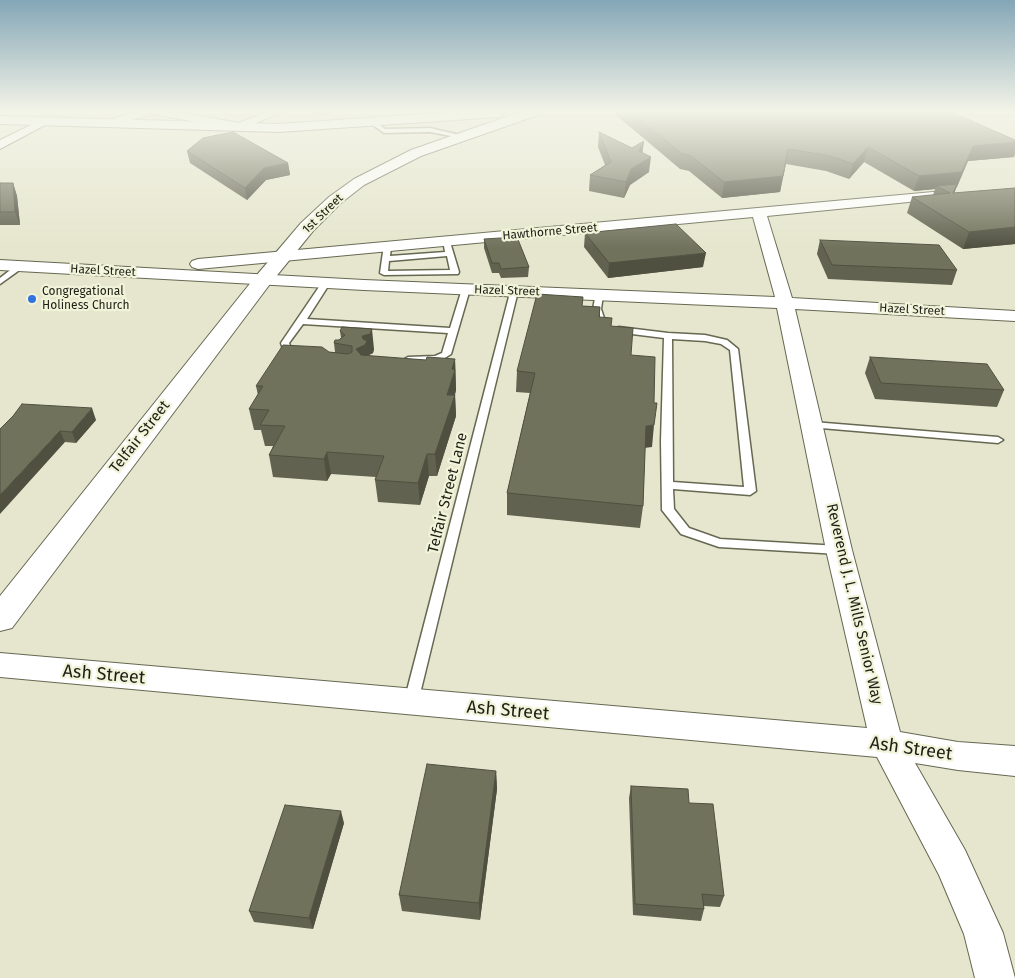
<!DOCTYPE html>
<html>
<head>
<meta charset="utf-8">
<style>
  body { margin:0 }
  canvas { display:block; background:#e5e6cd }
</style>
</head>
<body>
<canvas width="1015" height="978"></canvas>
<script>
const c = document.querySelector('canvas').getContext('2d');
c.lineJoin = 'round';
const poly = rows => new Path2D(rows.map(r => 'M' + r).join(''));
function stroke(path, color, width, dash) { c.strokeStyle = color; c.lineWidth = width; c.lineCap = dash ? 'butt' : 'round'; c.setLineDash(dash || []); c.stroke(path); }
function fillPath(path, color) { c.fillStyle = color; c.fill(path, 'evenodd'); }
function label(font, color, halo, rows, align = 'center') {
  c.font = font + ' "Fira Sans",sans-serif'; c.lineWidth = 4.5; c.setLineDash([]); c.textBaseline = 'middle'; c.strokeStyle = halo; c.fillStyle = color; for (const [text, x, y, turn = 0] of rows) {
    c.save(); c.translate(x, y); c.rotate((+turn || 0) * Math.PI / 180); c.textAlign = isNaN(turn) ? turn : align; if (halo) c.strokeText(text, 0, 0); c.fillText(text, 0, 0); c.restore();
  }
}
const lane = poly([
  [370,121,374,121,385,129,430,128,464,136,461,138,430,132,384,133,370,123,370,121],
  [443,240,450,242,459,272,458,274,384,275,380,273,384,245,391,247,390,256,445,252,443,240],
  [447,256,450,270,388,271,389,261,447,256],
  [18,264,25,266,0,284,0,278,18,264],
  [323,281,330,283,307,319,450,328,462,289,466,287,470,289,451,354,440,361,408,363,403,360,408,357,435,356,442,353,448,333,303,324,289,343,291,348,299,350,299,354,284,352,281,343,323,281],
  [511,289,518,291,418,702,416,706,411,708,406,706,404,702,511,289],
  [596,293,603,295,601,309,604,318,607,321,606,323,600,323,596,319,593,309,596,293],
  [619,327,668,333,705,335,727,340,738,349,756,491,750,495,673,489,674,509,689,528,720,539,839,546,843,547,845,550,843,553,839,554,719,547,681,534,662,510,661,441,664,338,616,332,616,328,619,327],
  [672,339,705,341,721,344,730,350,744,487,673,482,672,339],
  [813,422,998,437,1003,440,998,443,809,427,808,425,809,423,813,422]
]);
const street = poly([
  [137,111,174,111,239,123,268,111,284,111,240,130,152,114,111,126,105,123,107,121,137,111],
  [43,119,49,122,47,124,0,149,0,140,43,119],
  [944,191,949,192,951,195,949,198,767,216,792,298,1015,311,1015,321,795,309,852,550,900,732,958,742,1015,746,1015,776,958,770,915,763,965,850,1003,933,1015,978,975,978,964,934,939,875,877,757,0,677,0,653,867,728,826,550,777,308,364,290,0,270,0,260,364,280,775,297,753,217,198,269,192,267,190,264,192,261,198,259,944,191]
]);
const secondary = poly([
  [466,111,505,113,499,117,279,132,0,124,0,116,279,124,466,111],
  [523,111,543,111,541,114,421,156,364,185,341,203,313,231,270,284,12,628,0,631,0,596,256,276,301,223,329,197,354,179,411,150,523,111]
]);
const wall = poly([
  [307,111,333,111,324,115],
  [616,111,949,111,1014,157,968,161,954,193,1015,188,1015,244,963,249,907,213,912,197,933,195,935,189,914,191,864,162,849,179,826,171,786,164,780,192,722,198,689,171,680,169,616,115],
  [599,132,632,148,644,141,642,153,649,172,630,185,624,198,589,191,590,175,605,165,598,147],
  [187,151,288,163,290,175,266,180,247,200,190,163],
  [0,183,13,183,17,196,20,225,0,225],
  [585,233,703,267,608,278,584,247],
  [484,239,529,267,528,277,501,278,499,273,492,273,484,248],
  [820,240,957,270,952,285,828,279,817,254],
  [583,306,600,307,600,317,611,326,631,355,652,447,645,447,643,506,640,528,507,515,507,493,530,393,516,392,517,371],
  [340,331,374,349,373,353,369,355,369,356,426,360,455,359,456,390,455,395,456,416,437,476,429,476,420,505,378,502,375,480,376,477,331,474,327,481,273,477,269,455,273,446,265,446,261,430,254,430,249,409,258,395,256,386,329,352,335,352,334,343,341,338],
  [870,357,1004,390,997,407,875,399,865,373],
  [96,420,76,443,65,442,0,429],
  [496,771,497,789,480,920,402,911,399,895],
  [631,786,689,803,724,896,720,907,704,906,704,909,701,921,633,915,629,798],
  [344,823,313,929,254,922,249,911]
]);
const shadedWall = poly([
  [324,111,333,111,324,115],
  [644,141,642,156,651,157,649,172,630,185,624,198,626,182],
  [1015,142,1015,154,1014,157,968,161,957,187,956,188,952,200,953,193,936,186,935,189,914,191,919,176,973,146],
  [868,147,864,162,849,179,853,164],
  [288,163,290,175,266,180,247,200,245,188,264,168],
  [783,176,780,192,722,198,724,182],
  [13,183,17,196,20,225,15,212],
  [1015,227,1015,244,963,249,969,232],
  [706,253,703,267,608,278,609,263],
  [372,329,374,349,373,353,369,355,369,361,368,365,356,349,362,336],
  [455,359,456,390,453,401,455,395,456,416,437,476,435,454,452,369],
  [92,408,96,420,76,443,72,432],
  [654,425,652,447,644,448,646,426],
  [60,431,65,442,0,514,0,495],
  [327,452,331,474,327,481,324,459],
  [427,454,429,476,420,505,418,483],
  [496,771,497,789,480,920,479,903],
  [341,811,344,823,313,929,309,918]
]);
const building = poly([
  [629,111,949,111,1015,140,1015,142,973,146,962,172,919,176,868,147,853,164,830,156,788,149,783,176,724,182,691,156,682,154,629,111],
  [233,132,288,163,264,168,245,188,187,151,203,138,233,132],
  [599,132,632,148,644,141,639,151,651,157,631,169,626,182,590,175,611,162,599,132],
  [0,183,13,183,15,212,0,212,0,183],
  [957,184,953,193,1015,188,1015,227,969,232,912,197,950,193,936,186,957,184],
  [676,224,706,253,609,263,585,233,676,224],
  [517,237,529,267,501,269,499,263,492,263,484,239,517,237],
  [820,240,939,245,957,270,832,265,820,240],
  [537,294,583,297,582,306,600,307,599,317,612,318,611,326,633,328,631,355,655,357,654,403,657,403,654,425,646,426,643,506,507,493,535,373,517,371,537,294],
  [342,327,372,329,370,334,362,336,363,339,367,341,365,345,356,349,361,355,426,360,427,357,455,359,452,369,455,370,447,395,455,395,435,454,427,454,418,483,375,480,384,456,327,452,324,459,269,455,285,426,260,425,269,410,249,409,263,386,256,386,283,345,322,347,329,352,348,354,352,352,352,346,334,343,335,340,339,340,345,335,340,331,342,327],
  [870,357,987,364,1004,390,881,383,870,357],
  [22,404,92,408,72,432,60,431,0,495,0,429,13,416,22,404],
  [427,764,496,771,479,903,399,895,427,764],
  [631,786,688,789,689,803,713,804,724,896,702,894,704,909,635,904,631,786],
  [285,805,341,811,309,918,249,911,285,805]
]);
const markers = [
  [32,299,5,"#3072df"]
];
const farStreetnames = [
  ["1st Street",323,214,-44],
  ["Hawthorne Street",550,232,-5],
  ["Hazel Street",103,271,3],
  ["Hazel Street",507,291,2],
  ["Hazel Street",912,310,3]
];
const farPoinames = [
  ["Congregational",42,292],
  ["Holiness Church",42,306]
];
const streetNames = [
  ["Telfair Street",140,437,-52],
  ["Telfair Street Lane",448,493,-76],
  ["Reverend J. L. Mills Senior Way",854,604,77]
];
const nearStreetnames = [
  ["Ash Street",104,675,5],
  ["Ash Street",508,711,5],
  ["Ash Street",911,749,8]
];
stroke(lane, '#676852', 3);
stroke(street, '#676852', 2);
stroke(secondary, '#676852', 2);
fillPath(lane, '#fff');
fillPath(street, '#fff');
fillPath(secondary, '#fff');
fillPath(wall, '#61624f');
fillPath(shadedWall, '#4f5040');
fillPath(building, '#71725c');
stroke(building, '#4f5040', 1);
const sky = c.createLinearGradient(0, 0, 0, 248);
sky.addColorStop(0, '#84a6b6');
sky.addColorStop(0.45, '#f3f4e8');
sky.addColorStop(1, '#f3f4e800');
c.fillStyle = sky;
c.fillRect(0, 0, 1015, 248);
for (const [x, y, r, color] of markers) { const dot = new Path2D(); dot.arc(x, y, r, 0, 2 * Math.PI); c.fillStyle = color; c.fill(dot); stroke(dot, '#f2f4da', 2); }
label('12px', '#1e1f16', '#f2f4da', farStreetnames);
label('12px', '#1e1f16', '#f2f4da', farPoinames, 'left');
label('15px', '#1e1f16', '#f2f4da', streetNames);
label('18px', '#1e1f16', '#f2f4da', nearStreetnames);
</script>
</body>
</html>
